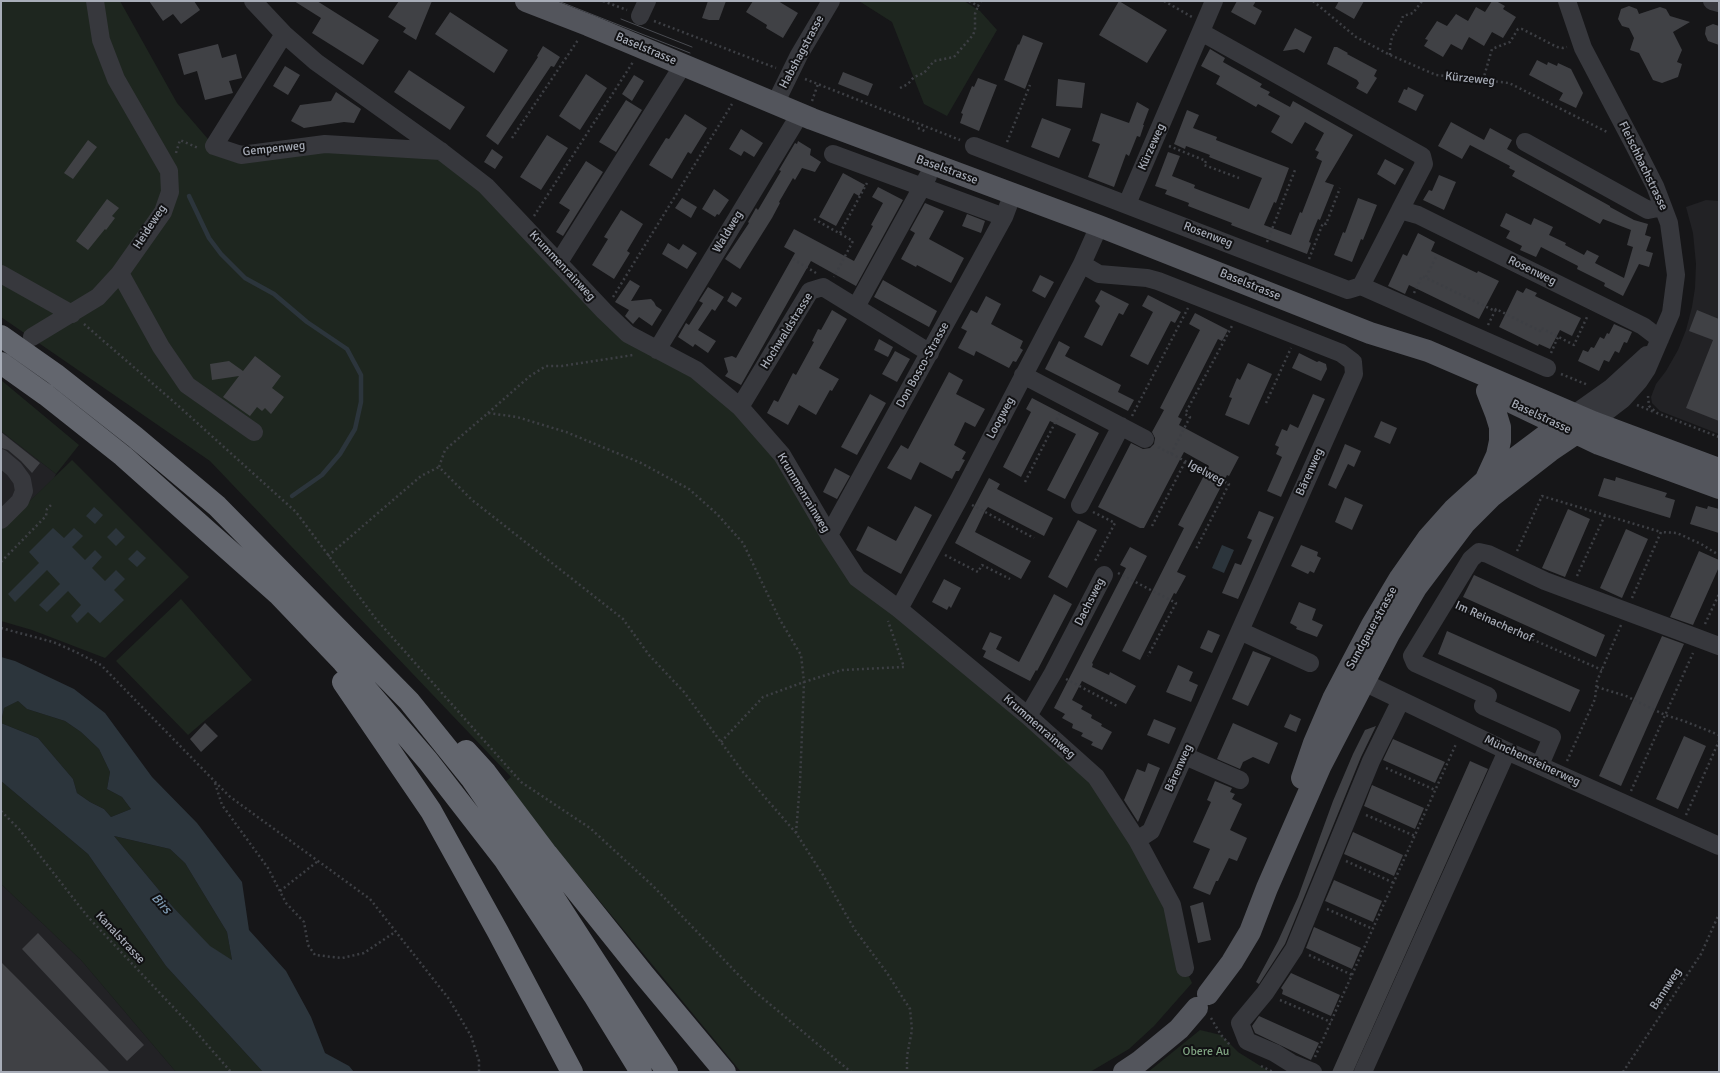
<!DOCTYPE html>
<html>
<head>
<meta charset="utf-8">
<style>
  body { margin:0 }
  #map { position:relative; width:1720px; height:1073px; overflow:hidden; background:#161618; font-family:Signika,sans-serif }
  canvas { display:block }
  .frame { position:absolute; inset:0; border:2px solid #a8adb8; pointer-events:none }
</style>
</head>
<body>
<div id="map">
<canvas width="1720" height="1073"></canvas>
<div class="frame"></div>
</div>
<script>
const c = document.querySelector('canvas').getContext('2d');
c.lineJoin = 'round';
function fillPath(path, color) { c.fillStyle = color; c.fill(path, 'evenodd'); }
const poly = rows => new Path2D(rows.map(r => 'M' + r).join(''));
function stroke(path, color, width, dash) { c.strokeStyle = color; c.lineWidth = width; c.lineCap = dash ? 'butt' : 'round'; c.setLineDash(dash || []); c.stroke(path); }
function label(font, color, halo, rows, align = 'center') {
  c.font = font + ' Signika,sans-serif'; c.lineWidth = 4; c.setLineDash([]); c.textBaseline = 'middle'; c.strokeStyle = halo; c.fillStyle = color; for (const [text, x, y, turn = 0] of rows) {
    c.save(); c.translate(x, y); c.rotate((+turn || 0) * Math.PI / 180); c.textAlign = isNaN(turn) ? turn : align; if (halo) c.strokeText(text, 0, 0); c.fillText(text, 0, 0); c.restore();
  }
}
const built = poly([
  [1706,200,1719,201,1719,434,1660,411,1652,403,1651,397,1656,384,1666,371,1678,350,1686,330,1692,307,1695,288,1696,264,1693,233,1686,207],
  [1,431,56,474,54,478,1,529],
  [1,884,81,960,176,1072,1,1072]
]);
const green = poly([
  [1,1,120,1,177,103,214,146,241,155,325,144,442,152,604,311,740,407,857,578,1096,777,1172,905,1185,968,1192,983,1154,1026,1129,1049,1090,1072,741,1072,503,784,511,777,210,461,1,317],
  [859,1,964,1,980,11,997,30,947,116,924,104,892,22],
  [1,380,79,445,56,474,1,431],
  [72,460,189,577,105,658,32,630,1,621,1,529],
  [181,599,252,680,188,735,116,661],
  [18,701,27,709,65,721,81,732,99,749,110,772,107,789,122,797,131,809,111,817,104,809,90,802,77,793,73,779,38,738,1,723,4,708],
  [1,781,88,854,166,966,263,1072,176,1072,81,960,1,884],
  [114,836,170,849,185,863,227,932,232,960,210,947,173,907],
  [1200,1030,1221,1035,1238,1052,1267,1070,1275,1072,1148,1072]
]);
const water = poly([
  [94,507,103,515,95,524,86,516],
  [53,528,64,538,74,528,83,536,72,547,85,560,95,550,102,557,92,568,105,581,116,570,125,579,114,590,124,600,100,623,88,612,77,623,71,616,81,605,68,591,47,612,39,605,60,584,47,570,15,602,8,594,39,563,29,552],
  [116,528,125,537,116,546,107,537],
  [1222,545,1234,550,1224,573,1212,568],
  [137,550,146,558,137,567,128,559],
  [1,657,15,661,74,689,105,713,152,777,197,823,242,882,249,930,286,971,311,1017,325,1053,349,1066,354,1072,263,1072,166,966,88,854,1,781,1,723,38,738,73,779,77,793,90,802,104,809,111,817,131,809,122,797,107,789,110,772,99,749,81,732,65,721,27,709,18,701,4,708,1,722],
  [114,836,170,849,185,863,227,932,232,960,210,946,173,907]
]);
const stream = poly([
  [189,196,209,238,221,254,245,278,274,294,307,322,347,349,361,375,361,402,355,429,340,454,322,475,292,496]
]);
const building = poly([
  [149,1,194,1,200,10,181,24,173,14,163,21],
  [294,1,317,1,379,40,363,65,312,33,321,18],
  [399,1,432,1,416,40,403,32,406,28,388,17],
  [708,1,726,1,719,20,709,20,702,18],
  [753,1,778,1,798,13,783,38,766,28,767,25,746,12],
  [1119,1,1167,30,1147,63,1099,35],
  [1237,1,1256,1,1253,6,1262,11,1255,25,1231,12],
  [1339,1,1364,1,1354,19,1335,8],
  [1492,1,1496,1,1505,6,1503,9,1516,17,1503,38,1492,32,1484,46,1469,37,1462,50,1451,44,1443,57,1424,46,1428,40,1425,39,1437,21,1447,26,1456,14,1468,21,1476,7,1485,12],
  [1629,6,1637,9,1639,14,1660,7,1666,9,1670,16,1690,22,1673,32,1682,50,1677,62,1682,64,1678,77,1662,83,1653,80,1639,53,1630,50,1634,38,1629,28,1622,26,1618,19,1621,9],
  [450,12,508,50,494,73,435,34],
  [1713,24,1719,26,1719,45,1708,41,1705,34,1706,27],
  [1295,28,1312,37,1304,53,1297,49,1283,51],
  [1023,35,1043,43,1025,89,1004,80,1018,44,1019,45],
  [218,44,222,58,236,54,242,78,229,81,233,93,205,100,197,71,184,75,178,54],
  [543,46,560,57,554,67,551,66,498,145,486,136,538,57,537,56],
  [1334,47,1337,47,1348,53,1347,54,1377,70,1374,76,1377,78,1367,94,1356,88,1359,83,1357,80,1327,64],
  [1210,49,1225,58,1223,62,1262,84,1260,87,1270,92,1268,95,1290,107,1293,101,1353,135,1325,182,1334,185,1320,220,1318,219,1313,231,1309,242,1311,243,1307,254,1231,225,1232,223,1188,206,1189,203,1165,194,1167,190,1155,186,1168,152,1180,156,1172,176,1195,185,1194,188,1249,209,1262,178,1209,157,1210,155,1186,146,1185,149,1174,144,1187,110,1199,115,1193,128,1217,137,1216,140,1289,168,1276,203,1274,202,1264,225,1291,235,1300,212,1302,213,1322,161,1316,158,1319,152,1315,150,1324,133,1305,122,1292,144,1271,132,1280,116,1258,104,1256,107,1216,84,1220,76,1201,66],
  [1537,60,1547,65,1548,62,1557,66,1558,63,1571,69,1583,93,1576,108,1559,100,1563,93,1529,75],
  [285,66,300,75,288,95,273,86],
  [409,70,465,107,450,130,394,92],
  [843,72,873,84,868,96,838,84],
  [586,74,607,88,580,130,559,116],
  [634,75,644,81,632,101,622,94],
  [978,78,997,85,979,131,960,123,963,114,961,113,972,86,974,87],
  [1058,79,1085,83,1082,108,1056,106],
  [1408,87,1424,95,1416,111,1398,102,1404,89,1407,90],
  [336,92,361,109,354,123,344,122,304,128,291,121,300,105,331,101],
  [626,100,642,110,616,152,599,142],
  [1137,102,1149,109,1143,125,1144,125,1140,137,1137,136,1129,156,1126,154,1114,187,1088,177,1100,144,1092,141,1101,113,1129,123],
  [685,114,707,128,691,154,688,152,672,179,649,165,666,138,669,139],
  [1042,118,1071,129,1059,158,1031,147],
  [1451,122,1484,140,1490,128,1512,140,1507,149,1610,206,1610,207,1634,220,1648,224,1645,235,1651,237,1646,251,1653,253,1649,267,1639,264,1623,296,1604,286,1605,283,1577,269,1578,266,1541,247,1536,257,1520,250,1522,246,1506,238,1510,231,1500,226,1506,213,1531,225,1534,218,1553,227,1549,235,1566,243,1565,245,1584,255,1587,250,1599,256,1595,263,1624,278,1633,247,1627,245,1631,230,1603,219,1600,224,1512,176,1515,171,1509,168,1510,166,1470,145,1462,159,1438,146],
  [741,129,763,143,754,157,744,151,741,156,729,149],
  [547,135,568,148,541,190,520,177],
  [88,140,97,147,73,179,64,173],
  [798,141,811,149,810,155,821,162,815,172,802,168,795,180,793,178,779,202,780,203,772,218,740,269,725,259,749,223,748,222,756,208,758,210,781,171,779,170,795,143,797,144],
  [492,149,503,157,495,169,484,162],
  [1385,159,1404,169,1395,185,1377,174],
  [586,161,603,172,563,236,556,232,570,210,559,203],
  [843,173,865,185,859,196,854,193,836,226,819,217],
  [1439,175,1456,182,1444,210,1423,200,1429,190,1432,191],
  [878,187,903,200,856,286,811,261,741,385,725,376,728,372,724,358,732,356,736,358,795,253,784,247,794,229,854,261,873,226,871,225,883,203,872,197],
  [714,189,729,200,719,215,717,214,715,217,702,209],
  [682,198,697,207,691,218,675,208],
  [1358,198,1377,205,1363,240,1361,239,1352,262,1334,255,1343,232,1345,233],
  [107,199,119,208,112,216,115,218,106,230,105,229,88,250,76,241],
  [925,203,944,211,929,239,964,258,951,283,917,265,916,267,901,259,915,233,910,230],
  [621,210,643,224,627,251,630,253,614,279,592,265,608,239,604,237],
  [967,214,985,221,981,233,962,226],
  [1418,233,1435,242,1431,251,1477,273,1478,271,1499,281,1479,319,1409,285,1405,294,1388,286,1403,254,1407,256],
  [668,243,679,250,683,244,697,253,687,269,662,254],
  [1040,275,1054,282,1045,298,1032,291],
  [630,280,640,286,631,301,651,299,654,302,656,306,662,310,652,326,639,317,633,324,625,316,629,310,615,302],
  [883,280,937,311,929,327,874,297],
  [708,287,724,297,715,311,712,309,698,330,716,341,708,353,695,344,693,347,678,337,686,323,689,325,703,303,699,301],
  [1526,288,1537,293,1535,296,1581,318,1572,336,1560,330,1550,349,1539,344,1538,346,1499,327,1517,290,1523,293],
  [1101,290,1129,304,1123,315,1119,313,1102,346,1084,337,1100,306,1095,301],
  [732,292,742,298,736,307,727,301],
  [1148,295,1181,312,1175,323,1171,321,1148,365,1130,356,1153,312,1142,306],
  [986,296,1001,304,991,324,1023,341,1020,348,1023,350,1016,362,1013,361,1009,368,976,351,974,356,958,348,967,331,961,328,971,310,977,313],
  [832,310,847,319,819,368,839,379,832,391,830,390,816,415,799,405,788,425,767,413,774,400,778,402,793,373,796,375,814,342,812,341,818,329,821,330],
  [1697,310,1719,319,1719,421,1686,408,1713,340,1689,331],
  [1195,313,1228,330,1222,341,1218,339,1192,390,1178,417,1182,419,1179,425,1239,457,1229,476,1227,475,1177,572,1186,576,1176,594,1174,593,1140,660,1122,651,1184,528,1178,525,1209,466,1184,452,1144,528,1140,528,1098,507,1131,443,1143,449,1150,448,1154,444,1155,438,1152,432,1164,410,1160,408,1200,330,1189,324],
  [1614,324,1632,332,1627,343,1624,342,1619,353,1615,351,1609,362,1604,360,1599,371,1578,361,1583,350,1588,352,1591,347,1594,348,1600,337,1604,339,1607,333,1609,334],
  [879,339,893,347,888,357,874,350],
  [1059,341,1070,347,1065,356,1121,385,1118,392,1134,400,1128,411,1045,369],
  [895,351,910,359,897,382,882,374],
  [1299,353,1317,362,1319,361,1326,364,1327,369,1321,381,1292,368],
  [255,356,281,376,272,388,284,397,271,414,265,408,262,411,257,407,250,416,223,397,239,376,212,380,210,364,229,361,243,371],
  [1248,363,1272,374,1249,425,1225,415,1232,398,1229,397,1237,378,1240,380],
  [949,372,963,380,956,394,985,409,975,427,965,422,954,445,966,452,962,459,965,460,959,471,956,471,952,479,920,462,911,480,887,468,901,445,908,449],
  [870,394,886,403,857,455,841,447],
  [1313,394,1325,399,1281,497,1267,491,1282,457,1276,454,1279,447,1275,445,1282,429,1287,431,1290,424,1298,428],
  [1032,398,1099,433,1065,499,1047,490,1076,434,1050,421,1021,477,1003,467,1031,412,1026,409],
  [1381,421,1397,428,1390,444,1374,437],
  [1,432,40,463,32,473,21,461,8,450,1,448],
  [1345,444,1361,451,1354,467,1348,464,1336,489,1328,485],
  [835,468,850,476,837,499,823,492],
  [1616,477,1667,493,1665,497,1675,500,1670,518,1598,496,1604,478,1615,481],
  [989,478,1000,484,997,489,1053,518,1044,536,988,507,985,511,975,532,1031,561,1021,579,955,543],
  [1345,497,1363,505,1352,530,1335,522],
  [915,506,932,515,901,574,856,550,868,526,896,541],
  [1696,506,1707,509,1708,506,1719,509,1719,533,1690,524],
  [1568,509,1590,519,1565,577,1542,568],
  [1259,511,1274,517,1238,599,1222,593,1235,563,1241,565,1252,540,1247,538],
  [1078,520,1097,530,1067,588,1048,577],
  [1626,529,1648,539,1622,598,1600,588],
  [1301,545,1318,552,1317,556,1321,558,1314,573,1310,571,1308,574,1291,566],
  [1130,547,1147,556,1092,663,1093,664,1092,667,1109,675,1110,672,1136,686,1126,704,1082,681,1072,700,1083,706,1081,709,1092,715,1091,718,1102,724,1101,726,1112,732,1102,750,1091,745,1093,742,1081,736,1083,733,1072,728,1073,724,1062,718,1065,714,1054,708,1126,568,1120,565],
  [1699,551,1719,560,1719,567,1693,625,1670,617],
  [1474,575,1605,635,1596,657,1463,597],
  [944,579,961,588,951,608,949,606,947,610,932,602],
  [1054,594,1072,604,1037,671,1036,670,1030,681,983,657,986,651,982,649,990,632,1002,637,996,649,1019,662],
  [1299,602,1316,609,1312,620,1323,625,1317,637,1296,629,1297,627,1290,623],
  [1208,630,1220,635,1212,653,1200,648],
  [1447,631,1580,690,1570,712,1438,654],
  [1662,636,1684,644,1621,786,1599,776],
  [1253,651,1271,658,1248,706,1232,699],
  [1178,665,1193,672,1189,681,1198,685,1191,702,1166,692],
  [1290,714,1301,719,1296,732,1284,727],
  [1154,719,1176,728,1169,744,1147,735],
  [205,723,218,736,201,752,190,739],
  [1233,723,1278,743,1269,764,1253,757,1243,762,1240,769,1217,759],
  [1376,726,1361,757,1285,944,1259,984,1256,982,1278,941,1298,897,1333,801,1353,754,1365,730],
  [1684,736,1706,746,1678,809,1656,799],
  [1393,739,1445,762,1435,783,1383,760],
  [1470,761,1488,769,1353,1072,1332,1072],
  [1148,763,1160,768,1138,822,1124,800,1137,769,1145,772],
  [1215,781,1232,788,1230,792,1235,794,1232,799,1242,804,1230,830,1247,838,1237,861,1229,858,1218,881,1216,881,1210,895,1193,888,1210,849,1193,842,1211,802,1207,800],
  [1372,785,1424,808,1415,829,1364,806],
  [1353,832,1403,855,1394,876,1344,854],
  [1334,880,1382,901,1373,922,1325,901],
  [1203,902,1211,940,1198,943,1190,906],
  [1314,927,1361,948,1352,969,1306,948],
  [38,933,144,1045,127,1061,22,949],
  [1,962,19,980,110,1072,1,1072],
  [1291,973,1340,995,1331,1016,1282,994,1283,990,1281,988],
  [1259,1016,1319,1043,1311,1060,1255,1033,1252,1026]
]);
const path = poly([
  [603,1,627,10],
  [969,1,978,6,981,1],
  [1164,1,1192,17],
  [1313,1,1356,37,1390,55,1436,75,1509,83,1609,133],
  [654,21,776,68],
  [1390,55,1390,46,1392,37,1401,22,1403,16,1413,13,1422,1],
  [805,79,960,140],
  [1483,80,1492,49,1510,42,1518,29,1522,29,1557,47,1563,48,1567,47],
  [900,88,908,84,914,77,924,73,934,61,954,57,973,35,975,30,975,14,978,6],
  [812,101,818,84],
  [918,128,927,132],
  [512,138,578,40],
  [1007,142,1030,85],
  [1169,146,1206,161,1204,165,1239,178],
  [176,153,180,140,198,148],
  [534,216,633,62],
  [814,219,853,241,834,277],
  [840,233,867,183],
  [1267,242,1295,170],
  [793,259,816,273],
  [1309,259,1323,223,1326,224,1340,188],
  [1426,277,1437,255],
  [1414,293,1422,276,1495,311,1496,309,1540,331,1541,328,1574,345,1588,315],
  [613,297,732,104],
  [84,324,174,402,296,512,376,619,521,782,590,828,653,886,753,990,851,1072],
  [1488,325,1495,311],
  [1551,353,1558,337],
  [1561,374,1588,385],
  [1648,396,1649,406,1657,413,1719,437],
  [1266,403,1291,348],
  [1637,405,1654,412],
  [488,413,530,376,546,366,562,366,633,355],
  [1132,416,1188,308],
  [1158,447,1229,484,1196,549],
  [1171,454,1190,417,1185,414,1232,326],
  [1025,482,1061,411],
  [972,505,1034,538],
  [1093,512,1115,523,1095,561,1097,562],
  [1152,526,1185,462],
  [1517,551,1542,496,1661,532],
  [945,555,978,572,982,565,1010,579],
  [328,556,421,476,439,467],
  [1,562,46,516,47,509,53,503],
  [1118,573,1176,603,1148,656],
  [1577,576,1605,515],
  [1632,598,1661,532,1677,533,1701,544,1719,555],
  [1459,607,1602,670],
  [1705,624,1719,594],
  [1,628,53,642,76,652,101,665,229,796,370,899,449,999,471,1036,479,1061,479,1072],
  [1066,679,1117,706],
  [1597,687,1626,696,1665,715,1684,721,1719,735],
  [721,742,763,697,804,682,842,670,904,667,888,621],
  [1567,761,1595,699,1597,681,1621,625],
  [1386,768,1435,790],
  [215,783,222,805,268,868,286,903,304,922,308,945,315,955,342,958,364,953,395,932],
  [1631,791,1693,653],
  [1,811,19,829,88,917,190,1025,231,1072],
  [1366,815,1415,836],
  [1686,815,1719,741],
  [796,833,800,783,804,682,801,655,780,620,743,543,717,514,689,489,641,463,566,432,517,417,488,413,445,450,439,467,472,500,623,619,649,655,684,692,743,772,796,833,823,875,855,930,887,973,910,1009,912,1030,907,1056,907,1072],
  [1346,861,1394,883],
  [280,891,318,861],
  [1327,909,1373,929],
  [1309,955,1352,975],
  [1280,1000,1331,1022],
  [1211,1018,1221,1035,1230,1045],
  [1315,1057,1456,744],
  [1261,1066,1273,1072],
  [1623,1072,1701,954,1719,914]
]);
const minor = poly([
  [253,1,284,34,316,62,442,152,486,186,604,311,628,334,696,370,740,407,782,455,829,535,857,578,899,609,1028,716,1096,777,1137,840,1172,905,1185,968],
  [1567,1,1583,48,1634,145,1655,186,1663,207,1669,223,1676,275,1671,313,1647,369,1639,381,1623,399,1593,422],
  [1712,1,1719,3],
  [640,16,647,1],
  [1201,32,1422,156,1424,164,1400,210],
  [284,34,214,146,241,155,325,144,441,151],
  [775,104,799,55,831,1],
  [1525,142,1648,210,1663,207],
  [974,146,1348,290,1361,286,1400,210,1418,215,1643,326,1660,339],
  [833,154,1004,217],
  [1127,204,1214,1],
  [559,262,683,65],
  [1082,264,1099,274,1147,278,1158,281,1341,353,1353,362,1354,374,1151,831,1137,840],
  [120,273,161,347,187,385,254,432],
  [1,274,72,314],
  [1361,286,1547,368],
  [856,307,928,176],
  [32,337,98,297,120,273,163,212,170,192,169,171,116,79,101,40,95,1],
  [657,350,800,114],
  [1023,375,1145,439],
  [740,407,810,291,823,287,930,353],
  [1574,414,1612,387,1647,355],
  [1,458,14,469,22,480,24,491,20,501,1,520],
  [1080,505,1121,426],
  [829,535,1004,217,1013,193],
  [899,609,959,499,1082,264,1099,226],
  [1240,631,1310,663],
  [1353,677,1507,751,1719,846],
  [1028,716,1053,673,1104,575],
  [1185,756,1240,780],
  [1540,765,1552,737,1483,706,1488,696,1415,663,1412,656,1471,559,1479,552,1488,554,1545,581,1719,646],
  [1313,1072,1291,1063,1275,1053,1247,1041,1240,1023,1265,993,1294,949,1371,761,1401,700],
  [1363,1072,1507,751]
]);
const major = poly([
  [526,1,588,25,812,119,1099,226,1370,333,1428,351,1593,422,1719,469],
  [1505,399,1599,444,1719,488],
  [1486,479,1497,455,1500,441,1500,427,1496,414,1487,391],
  [1302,778,1314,743,1333,699,1372,625,1400,578,1428,538,1453,510,1486,480,1574,414],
  [1208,994,1232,962,1250,932,1267,888,1320,767,1389,634,1416,588,1465,523,1492,496,1550,451,1593,422],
  [1124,1072,1139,1062,1179,1029,1197,1008]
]);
const highway = poly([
  [1,336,55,374,135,437,217,506,409,701,471,778,554,898,667,1072],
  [1,363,46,395,123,456,278,594,343,662,428,761,504,859,595,997,641,1072],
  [343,682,431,811,498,932,572,1072],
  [466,751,486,773,547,854,644,975,725,1072]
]);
const tram = poly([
  [558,1,690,53],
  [621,19,692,47]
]);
const streetNames = [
  ["Baselstrasse",646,49,23],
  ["Habshagstrasse",802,52,-62],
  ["Kürzeweg",1470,79,6],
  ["Kürzeweg",1152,147,-66],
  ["Gempenweg",274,149,-6],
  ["Fleischbachstrasse",1643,166,64],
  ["Baselstrasse",947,170,20],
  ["Heideweg",150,227,-57],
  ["Waldweg",728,232,-59],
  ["Rosenweg",1208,235,21],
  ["Krummenrainweg",562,266,47],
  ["Rosenweg",1532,271,26],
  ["Baselstrasse",1250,285,22],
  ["Hochwaldstrasse",787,331,-58],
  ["Don Bosco-Strasse",923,365,-61],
  ["Baselstrasse",1541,417,25],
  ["Loogweg",1001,418,-62],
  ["Bärenweg",1310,472,-66],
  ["Igelweg",1206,473,28],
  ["Krummenrainweg",803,493,59],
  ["Dachsweg",1090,602,-63],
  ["Im Reinacherhof",1494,622,24],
  ["Sundgauerstrasse",1372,628,-61],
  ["Krummenrainweg",1039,727,41],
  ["Münchensteinerweg",1532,761,25],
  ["Bärenweg",1179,768,-66],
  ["Kanalstrasse",120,938,47],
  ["Bannweg",1666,989,-57]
];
const parkNames = [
  ["Obere Au",1206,1052]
];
const waterNames = [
  ["Birs",161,904,47]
];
fillPath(built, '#222225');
fillPath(green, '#1e261f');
fillPath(water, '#2c353c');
stroke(stream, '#2c353c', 4.5);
fillPath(building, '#404145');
stroke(path, '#3d3f44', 2.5, [2, 3]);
stroke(minor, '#37383d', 18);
stroke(major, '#53555c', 22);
stroke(highway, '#63666e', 22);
stroke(tram, '#4a4c52', 1);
label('12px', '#a8adb8', '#111113', streetNames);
label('12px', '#7fa381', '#111113', parkNames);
label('italic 13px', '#7f9bb3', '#111113', waterNames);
</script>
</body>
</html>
